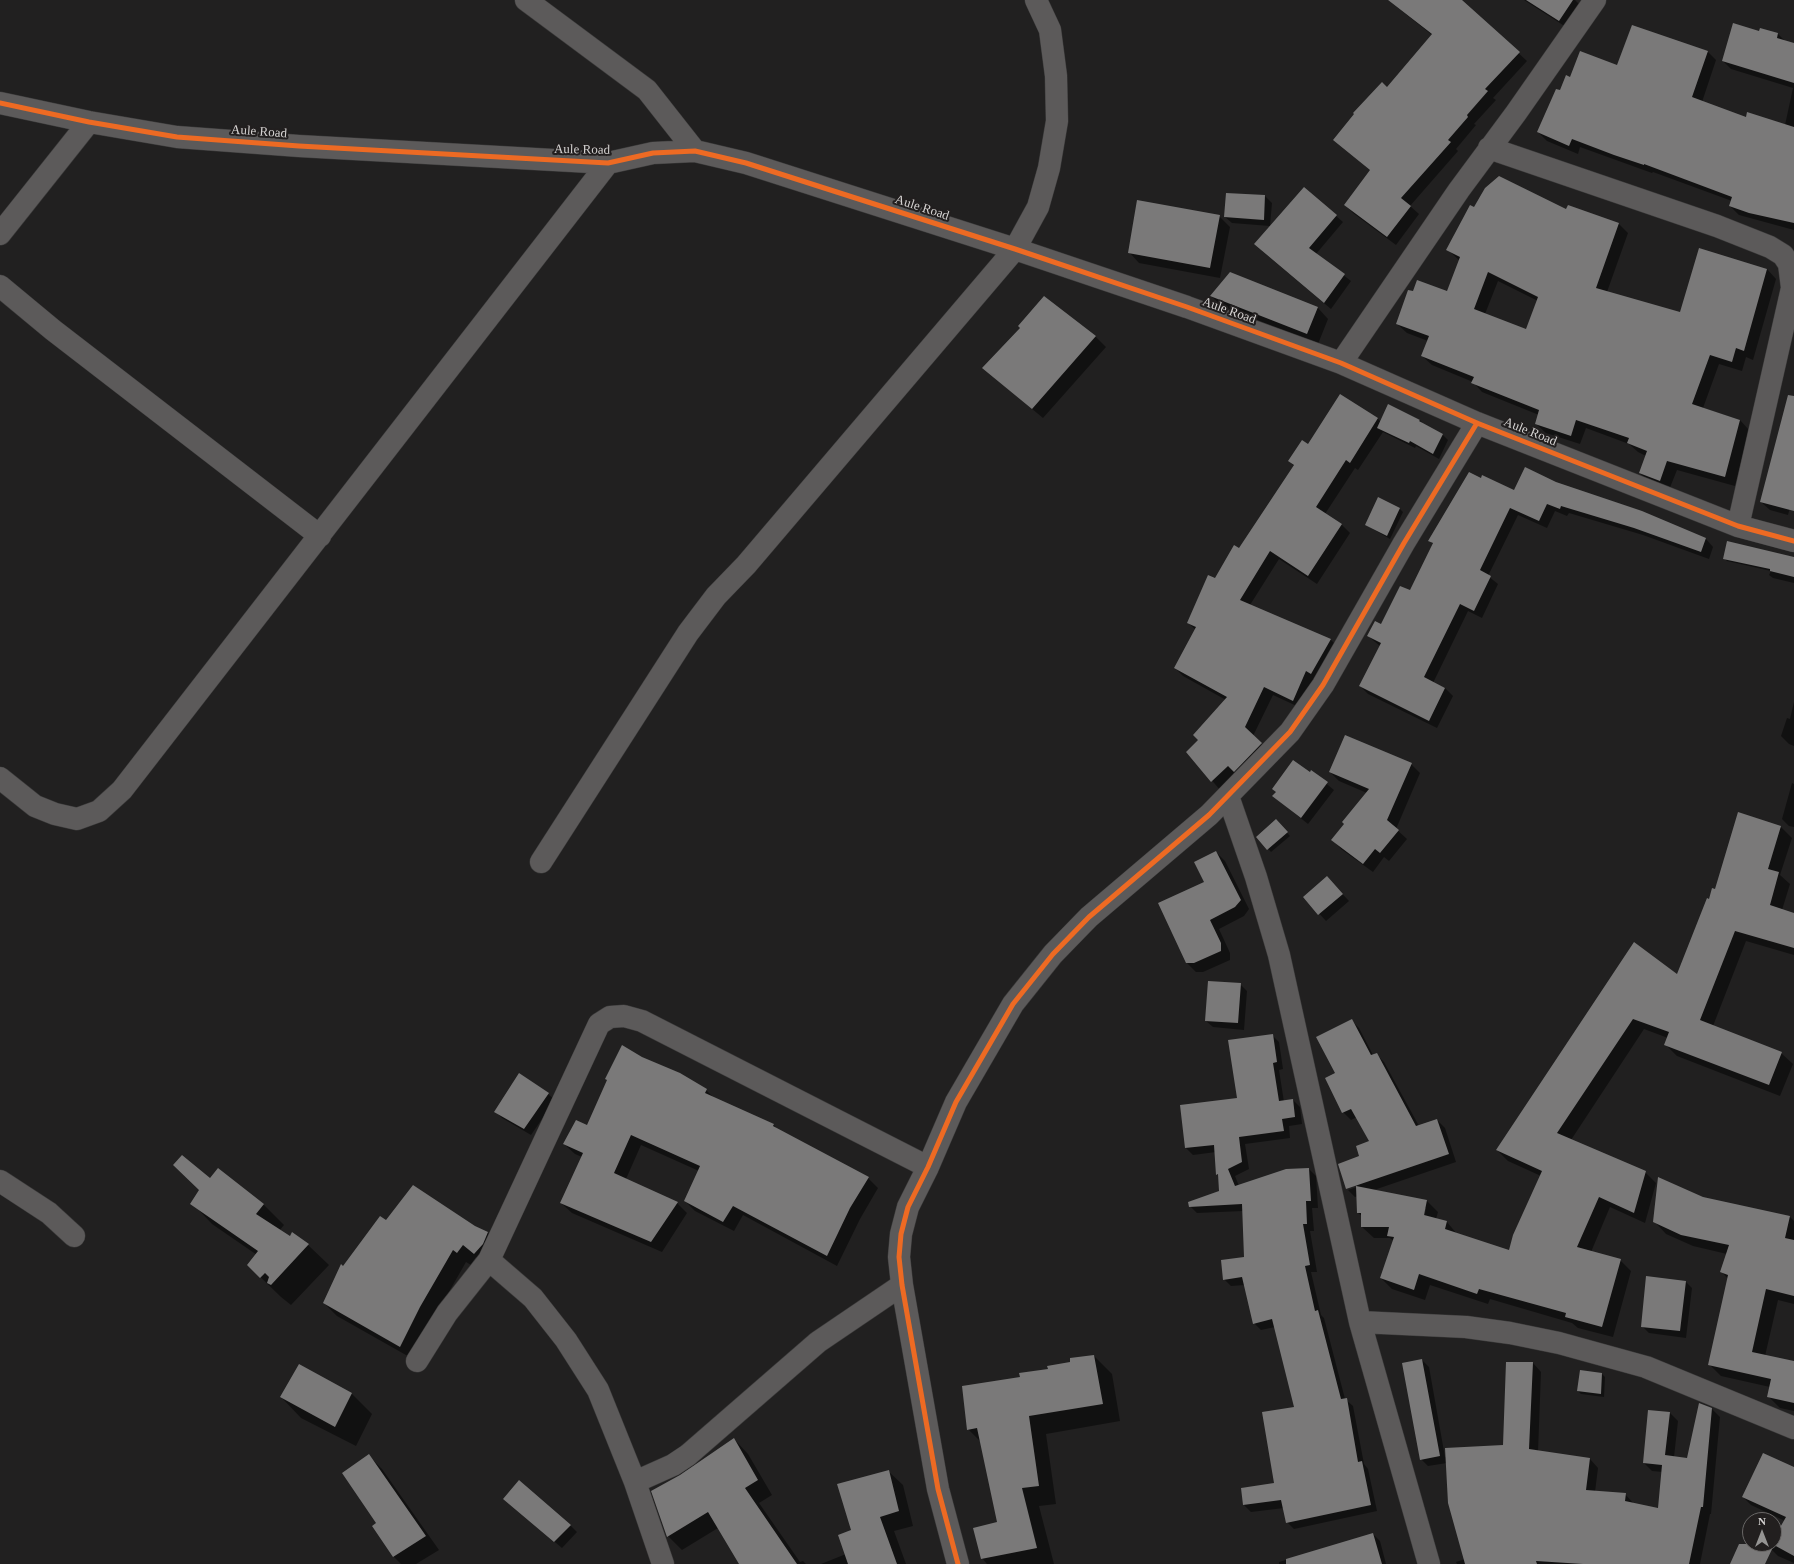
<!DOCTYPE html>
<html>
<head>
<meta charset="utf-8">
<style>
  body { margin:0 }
  #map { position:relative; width:1794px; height:1564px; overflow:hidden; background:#212020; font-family:"Times New Roman",serif }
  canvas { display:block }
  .north { position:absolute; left:1742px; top:1512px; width:40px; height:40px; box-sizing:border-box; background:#221f1f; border:1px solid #696766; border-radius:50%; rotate:0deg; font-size:11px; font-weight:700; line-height:16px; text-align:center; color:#d4d2d1 }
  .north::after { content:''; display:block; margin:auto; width:14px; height:18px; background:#959493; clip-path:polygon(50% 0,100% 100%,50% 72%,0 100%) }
</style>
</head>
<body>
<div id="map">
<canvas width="1794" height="1564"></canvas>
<div class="north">N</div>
</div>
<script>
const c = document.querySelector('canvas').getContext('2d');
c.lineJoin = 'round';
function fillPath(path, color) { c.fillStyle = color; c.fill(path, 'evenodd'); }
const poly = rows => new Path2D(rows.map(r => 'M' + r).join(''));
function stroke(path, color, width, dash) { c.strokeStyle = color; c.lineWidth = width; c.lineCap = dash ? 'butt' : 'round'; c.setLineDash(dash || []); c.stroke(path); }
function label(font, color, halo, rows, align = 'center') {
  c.font = font + ' "Times New Roman",serif'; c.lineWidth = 4; c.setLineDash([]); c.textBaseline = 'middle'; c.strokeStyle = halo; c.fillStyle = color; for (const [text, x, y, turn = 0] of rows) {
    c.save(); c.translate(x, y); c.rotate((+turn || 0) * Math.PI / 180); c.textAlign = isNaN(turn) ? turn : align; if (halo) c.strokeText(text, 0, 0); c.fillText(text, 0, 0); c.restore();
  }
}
const shadow = poly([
  [1388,0,1461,0,1527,61,1493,98,1496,100,1474,124,1476,125,1456,149,1458,151,1410,206,1419,214,1396,245,1353,213,1345,205,1371,171,1335,140,1387,88,1432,35],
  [1524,0,1575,0,1580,5,1566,27],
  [1632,26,1708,52,1716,60,1702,102,1746,118,1785,125,1793,88,1731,69,1723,61,1760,32,1778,34,1786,42,1794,44,1794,230,1739,215,1730,206,1732,201,1653,172,1652,173,1580,147,1578,154,1547,141,1538,132,1560,92,1571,78,1618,66],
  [1265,196,1272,203,1270,226,1232,223,1225,217],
  [1475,208,1567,211,1619,224,1628,233,1607,292,1681,313,1767,269,1776,279,1753,360,1746,357,1742,371,1719,364,1703,408,1740,420,1749,430,1735,486,1677,470,1669,490,1649,482,1640,473,1646,456,1638,452,1629,444,1586,428,1580,444,1546,433,1536,424,1539,415,1482,392,1473,382,1432,365,1422,356,1428,341,1407,333,1397,324,1447,292,1460,261,1447,249],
  [1498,281,1538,301,1527,331,1485,314],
  [1219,216,1230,227,1220,278,1139,263,1129,252],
  [1336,216,1343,222,1316,254,1351,281,1331,309,1262,251],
  [1230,274,1318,308,1328,319,1318,344,1222,306,1211,296],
  [1095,336,1106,347,1043,418,983,368],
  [1388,406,1420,420,1424,425,1442,434,1448,440,1439,459,1416,446,1415,448,1383,432,1358,470,1355,468,1325,514,1342,525,1350,533,1317,584,1279,559,1250,605,1331,640,1339,648,1301,708,1273,695,1253,736,1269,752,1220,790,1188,752,1199,740,1226,700,1183,676,1175,668,1196,630,1188,623,1215,580,1240,550,1294,466,1289,461,1308,445,1377,418,1381,422],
  [1794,408,1794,501,1792,500,1788,515,1770,510,1761,502],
  [1481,480,1514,491,1556,483,1706,539,1713,547,1709,559,1643,535,1569,513,1567,516,1555,511,1547,528,1518,515,1488,576,1498,584,1482,618,1468,611,1433,683,1445,688,1453,696,1437,728,1368,694,1360,686,1380,646,1368,636,1382,625,1410,591,1433,544,1430,541],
  [1400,509,1403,512,1390,539,1366,525],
  [1724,558,1794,560,1794,583,1773,578,1769,575,1771,571,1727,561],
  [1794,702,1794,746,1789,744,1781,736,1787,718,1790,719],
  [1411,764,1420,773,1396,829,1407,839,1389,861,1384,857,1373,872,1341,849,1333,840,1367,793,1339,781,1330,772],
  [1311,771,1334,790,1308,824,1273,796],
  [1792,783,1794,784,1794,827,1789,826,1782,819],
  [1276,821,1290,836,1271,852,1258,837],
  [1781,827,1792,838,1780,875,1790,884,1782,910,1794,914,1794,955,1746,941,1713,1026,1781,1053,1793,1064,1780,1096,1677,1056,1666,1045,1668,1038,1644,1029,1571,1140,1645,1172,1656,1183,1645,1223,1610,1207,1591,1252,1620,1260,1631,1271,1613,1337,1578,1328,1572,1323,1490,1299,1488,1304,1430,1285,1425,1300,1392,1289,1381,1278,1394,1241,1390,1238,1374,1238,1362,1227,1362,1216,1358,1213,1358,1196,1355,1197,1348,1190,1357,1187,1360,1157,1371,1142,1357,1117,1351,1120,1343,1112,1336,1073,1351,1020,1359,1028,1373,1055,1376,1054,1384,1062,1419,1126,1437,1120,1445,1128,1456,1162,1374,1190,1427,1201,1438,1212,1436,1219,1447,1222,1457,1234,1510,1251,1541,1176,1508,1161,1497,1150,1678,975,1709,900,1716,890],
  [1424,1208,1426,1208,1424,1220,1422,1219],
  [1216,852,1225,861,1249,909,1244,916,1219,929,1230,953,1230,960,1203,972,1196,972,1187,963,1205,883],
  [1333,884,1349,901,1326,921,1304,897],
  [1240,984,1247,991,1244,1030,1213,1027,1206,1021],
  [1272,1035,1279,1042,1283,1069,1279,1070,1284,1102,1293,1100,1300,1107,1302,1124,1289,1126,1290,1138,1245,1144,1249,1169,1235,1176,1239,1186,1309,1169,1316,1176,1318,1208,1312,1208,1314,1231,1310,1231,1317,1272,1311,1272,1321,1315,1324,1318,1345,1399,1353,1406,1364,1464,1368,1469,1377,1511,1294,1529,1287,1522,1284,1508,1251,1512,1244,1505,1242,1488,1275,1484,1296,1407,1275,1327,1261,1330,1254,1323,1245,1285,1231,1286,1224,1279,1245,1258,1243,1211,1197,1213,1190,1206,1220,1192,1219,1176,1217,1174,1216,1152,1193,1155,1186,1148,1181,1106,1238,1099],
  [642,1058,706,1090,714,1098,773,1124,778,1130,868,1178,878,1188,860,1219,837,1266,743,1215,734,1231,695,1211,685,1201,699,1171,641,1145,626,1179,677,1203,687,1213,662,1252,572,1213,561,1203,582,1157,575,1154,564,1144,588,1127],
  [548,1094,555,1100,531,1135,502,1118,495,1111],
  [218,1170,264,1205,284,1225,279,1231,290,1238,292,1233,308,1245,329,1265,291,1305,281,1297,248,1265,257,1255,212,1224,192,1203],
  [1703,1198,1790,1217,1794,1221,1794,1304,1778,1300,1765,1356,1794,1362,1794,1411,1780,1408,1768,1396,1770,1387,1721,1376,1709,1364,1728,1279,1721,1271,1727,1254,1693,1246,1666,1234,1654,1221],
  [386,1221,474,1227,488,1233,501,1246,487,1267,476,1257,471,1265,466,1262,433,1320,413,1359,337,1316,324,1303,343,1267],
  [1686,1282,1692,1288,1686,1338,1649,1333,1642,1326],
  [1094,1356,1112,1374,1120,1421,1046,1434,1056,1504,1039,1506,1054,1564,987,1564,982,1558,998,1523,981,1442,968,1429,1022,1378],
  [1422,1360,1429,1367,1445,1457,1504,1446,1533,1363,1541,1372,1538,1452,1590,1459,1598,1468,1595,1492,1625,1494,1634,1504,1659,1509,1663,1472,1652,1471,1644,1463,1670,1413,1678,1421,1674,1457,1688,1460,1711,1408,1720,1417,1711,1514,1710,1514,1700,1564,1457,1564,1456,1562,1465,1559,1447,1463,1428,1466,1421,1459],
  [300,1365,352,1394,372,1414,356,1446,301,1418,281,1397],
  [1602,1374,1605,1377,1604,1397,1581,1394,1578,1391],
  [734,1439,748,1454,772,1495,759,1503,800,1562,803,1561,806,1564,741,1564,718,1528,682,1550,668,1536,680,1476],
  [369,1456,382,1469,439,1550,416,1564,401,1564,393,1556,377,1523],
  [1794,1468,1794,1563,1778,1556,1770,1548,1772,1544,1774,1544,1774,1540,1785,1521,1751,1505,1743,1497],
  [888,1471,903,1485,913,1526,894,1531,906,1564,821,1564,846,1554,853,1531],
  [511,1505,570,1525,577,1532,562,1548],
  [1373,1534,1380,1541,1386,1564,1279,1564,1279,1562]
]);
const building = poly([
  [1388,0,1462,0,1520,52,1485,89,1488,91,1467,115,1468,117,1448,140,1451,142,1401,198,1411,206,1387,237,1344,205,1370,170,1333,140,1354,114,1353,113,1382,82,1387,87,1432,34],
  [1526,0,1573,0,1559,21],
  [1733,23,1759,31,1760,28,1778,33,1777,38,1794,43,1794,83,1722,61],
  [1632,25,1708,51,1692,97,1746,117,1747,112,1794,127,1794,223,1749,213,1729,206,1732,197,1644,164,1644,165,1614,155,1572,139,1569,146,1537,132,1556,89,1560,90,1566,75,1570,77,1580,51,1617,65],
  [1499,176,1566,209,1568,205,1619,223,1596,288,1680,312,1699,248,1767,269,1744,351,1736,348,1732,362,1710,355,1692,404,1740,420,1725,477,1667,461,1660,481,1639,473,1647,451,1627,443,1629,438,1576,420,1571,436,1535,424,1539,410,1471,383,1474,377,1421,356,1429,336,1396,324,1408,290,1413,291,1417,280,1447,291,1460,257,1446,250,1470,205,1474,207,1485,188],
  [1488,272,1538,297,1526,329,1474,309],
  [1304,187,1337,215,1309,248,1345,274,1324,303,1254,244],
  [1226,193,1265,195,1264,220,1224,217],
  [1137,200,1220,215,1210,268,1128,253],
  [1230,272,1318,307,1307,334,1210,296],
  [1044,296,1096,336,1032,409,982,368,1020,328,1018,326],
  [1340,394,1378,418,1350,463,1346,460,1316,507,1342,524,1308,576,1270,551,1240,600,1331,639,1311,674,1306,671,1293,701,1264,687,1245,727,1262,743,1234,772,1228,766,1211,782,1186,752,1198,740,1193,735,1227,697,1174,668,1196,627,1187,623,1208,575,1215,578,1234,545,1239,548,1294,465,1288,461,1302,440,1308,444],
  [1788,395,1794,396,1794,511,1760,502],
  [1388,404,1420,420,1419,421,1443,434,1433,454,1410,441,1409,443,1377,428],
  [1525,467,1556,482,1642,511,1706,538,1701,552,1634,528,1561,506,1560,509,1547,504,1539,521,1510,508,1480,570,1491,576,1474,611,1460,604,1424,677,1445,688,1429,721,1359,686,1381,643,1367,636,1375,621,1381,624,1400,586,1410,590,1433,543,1428,541,1469,472,1481,478,1482,475,1514,490],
  [1378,497,1400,508,1387,536,1365,525],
  [1727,541,1794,557,1794,577,1770,571,1770,569,1723,559],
  [1345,735,1412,763,1387,820,1399,830,1380,853,1375,849,1363,864,1331,840,1344,824,1342,822,1369,789,1329,772],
  [1293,760,1310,772,1311,770,1328,782,1301,818,1272,796,1276,792,1272,789],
  [1738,812,1781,826,1768,869,1779,872,1770,905,1794,913,1794,948,1735,931,1700,1020,1782,1052,1769,1085,1664,1045,1669,1032,1633,1019,1557,1133,1646,1171,1634,1213,1599,1197,1577,1247,1621,1259,1602,1327,1565,1317,1566,1313,1479,1289,1477,1294,1419,1274,1414,1290,1380,1278,1394,1237,1387,1236,1389,1227,1361,1227,1361,1213,1357,1213,1356,1186,1427,1200,1424,1215,1447,1221,1445,1229,1509,1250,1513,1235,1542,1171,1496,1150,1634,942,1677,974,1707,898,1709,899,1712,888,1715,889],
  [1276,819,1288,832,1267,850,1256,837],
  [1216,851,1241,900,1235,907,1210,920,1221,943,1221,951,1194,963,1186,963,1158,903,1204,882,1194,862],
  [1327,876,1343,894,1318,915,1303,897],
  [1208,981,1241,983,1238,1023,1205,1021],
  [1352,1019,1371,1055,1377,1053,1416,1126,1437,1119,1449,1154,1346,1189,1338,1164,1359,1156,1356,1146,1369,1141,1351,1109,1342,1113,1325,1078,1335,1073,1316,1037],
  [1273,1034,1277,1062,1273,1063,1279,1101,1293,1099,1295,1117,1282,1119,1284,1131,1239,1137,1242,1162,1228,1169,1235,1186,1286,1169,1309,1168,1311,1201,1306,1201,1307,1224,1303,1224,1310,1265,1305,1266,1315,1311,1318,1310,1341,1399,1347,1398,1358,1462,1362,1461,1371,1505,1286,1523,1281,1500,1243,1505,1241,1488,1274,1483,1262,1412,1294,1407,1272,1319,1253,1324,1242,1277,1223,1280,1221,1260,1244,1257,1242,1204,1189,1207,1188,1202,1219,1191,1218,1174,1216,1175,1214,1145,1185,1148,1180,1105,1237,1098,1228,1040],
  [622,1045,642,1057,680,1073,707,1089,705,1093,774,1124,773,1126,869,1177,850,1208,827,1256,733,1206,723,1222,684,1201,700,1166,631,1135,614,1173,678,1202,651,1242,560,1203,583,1153,563,1144,576,1120,587,1125,607,1080,605,1079],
  [519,1073,549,1093,524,1129,494,1112],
  [182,1155,210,1178,218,1168,264,1204,256,1214,290,1236,292,1232,309,1244,271,1285,267,1283,269,1277,265,1273,260,1278,247,1265,258,1251,190,1204,199,1190,173,1165],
  [1658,1177,1703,1197,1790,1216,1785,1238,1794,1240,1794,1296,1766,1289,1752,1352,1794,1361,1794,1403,1767,1397,1771,1379,1708,1365,1728,1275,1720,1272,1729,1245,1681,1235,1653,1222],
  [413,1185,475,1226,488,1232,483,1244,474,1254,463,1245,457,1253,453,1250,420,1307,400,1347,323,1303,341,1264,343,1266,380,1216,386,1220],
  [1646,1276,1686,1281,1680,1331,1641,1327],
  [1094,1355,1103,1404,1029,1416,1039,1486,1022,1488,1037,1548,981,1559,973,1528,997,1522,977,1428,967,1430,962,1386,1020,1377,1019,1373,1048,1369,1047,1366,1070,1362,1070,1358],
  [1422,1359,1440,1456,1420,1460,1402,1363],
  [1506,1362,1533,1362,1529,1449,1590,1458,1586,1490,1626,1493,1625,1501,1658,1508,1662,1465,1643,1463,1648,1410,1670,1412,1665,1455,1687,1458,1699,1403,1712,1408,1703,1507,1701,1507,1689,1564,1583,1564,1536,1561,1537,1564,1465,1564,1448,1503,1445,1448,1503,1445],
  [299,1364,352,1393,335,1427,280,1397],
  [1580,1370,1602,1373,1601,1394,1577,1391],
  [734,1438,758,1480,745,1488,797,1564,739,1564,708,1512,667,1537,651,1491,680,1475],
  [1763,1453,1794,1467,1794,1556,1774,1545,1765,1564,1730,1564,1739,1544,1774,1544,1774,1538,1786,1517,1742,1497],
  [369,1454,426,1536,393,1557,372,1526,376,1523,342,1473],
  [889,1470,899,1511,880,1517,897,1564,848,1564,838,1535,851,1530,837,1484],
  [519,1480,571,1525,554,1542,503,1499],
  [1373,1533,1382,1564,1286,1564,1286,1559]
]);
const minor = poly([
  [526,0,647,90,695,151],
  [0,103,89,122,177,137,299,146,608,163,653,153,695,151,746,163,1015,249,1187,307,1341,363,1477,423,1738,526,1794,541],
  [1489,148,1717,226,1770,247,1783,255,1789,264,1792,288,1738,526],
  [0,234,89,122],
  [0,286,53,330,320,536],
  [1341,363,1459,190,1516,113,1595,0],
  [0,778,35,806,55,814,77,819,99,811,122,790,608,163],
  [1228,796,1256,877,1279,955,1360,1322,1429,1564],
  [541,862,688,633,716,596,746,565,1015,249,1038,207,1049,168,1057,121,1056,76,1050,30,1036,0],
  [0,1181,49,1213,74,1236],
  [489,1260,533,1298,566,1340,598,1390,635,1482,663,1564],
  [1360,1322,1466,1327,1510,1333,1559,1343,1646,1367,1794,1428],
  [417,1361,447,1313,489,1260,599,1024,610,1017,624,1016,642,1021,928,1167],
  [635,1482,673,1465,688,1455,818,1342,902,1285],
  [958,1564,938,1489,902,1285,899,1257,901,1234,908,1207,928,1167,956,1102,1013,1004,1053,954,1089,917,1209,815,1290,732,1323,685,1404,543,1477,423]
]);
const cycleway = poly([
  [0,103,89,122,177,137,299,146,608,163,653,153,695,151,746,163,1015,249,1187,307,1341,363,1477,423,1738,526,1794,541],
  [958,1564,938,1489,902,1285,899,1257,901,1234,908,1207,928,1167,956,1102,1013,1004,1053,954,1089,917,1209,815,1290,732,1323,685,1404,543,1477,423]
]);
const streetNames = [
  ["Aule Road",259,132,4],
  ["Aule Road",582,150,1],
  ["Aule Road",922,208,18],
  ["Aule Road",1229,311,20],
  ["Aule Road",1530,432,22]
];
fillPath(shadow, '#0007');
fillPath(building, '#7a7979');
stroke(minor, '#3b3a3a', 23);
stroke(minor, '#5c5a5a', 22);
stroke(cycleway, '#ed6a23', 5);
label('13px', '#d4d2d1', '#221f1f', streetNames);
</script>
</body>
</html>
